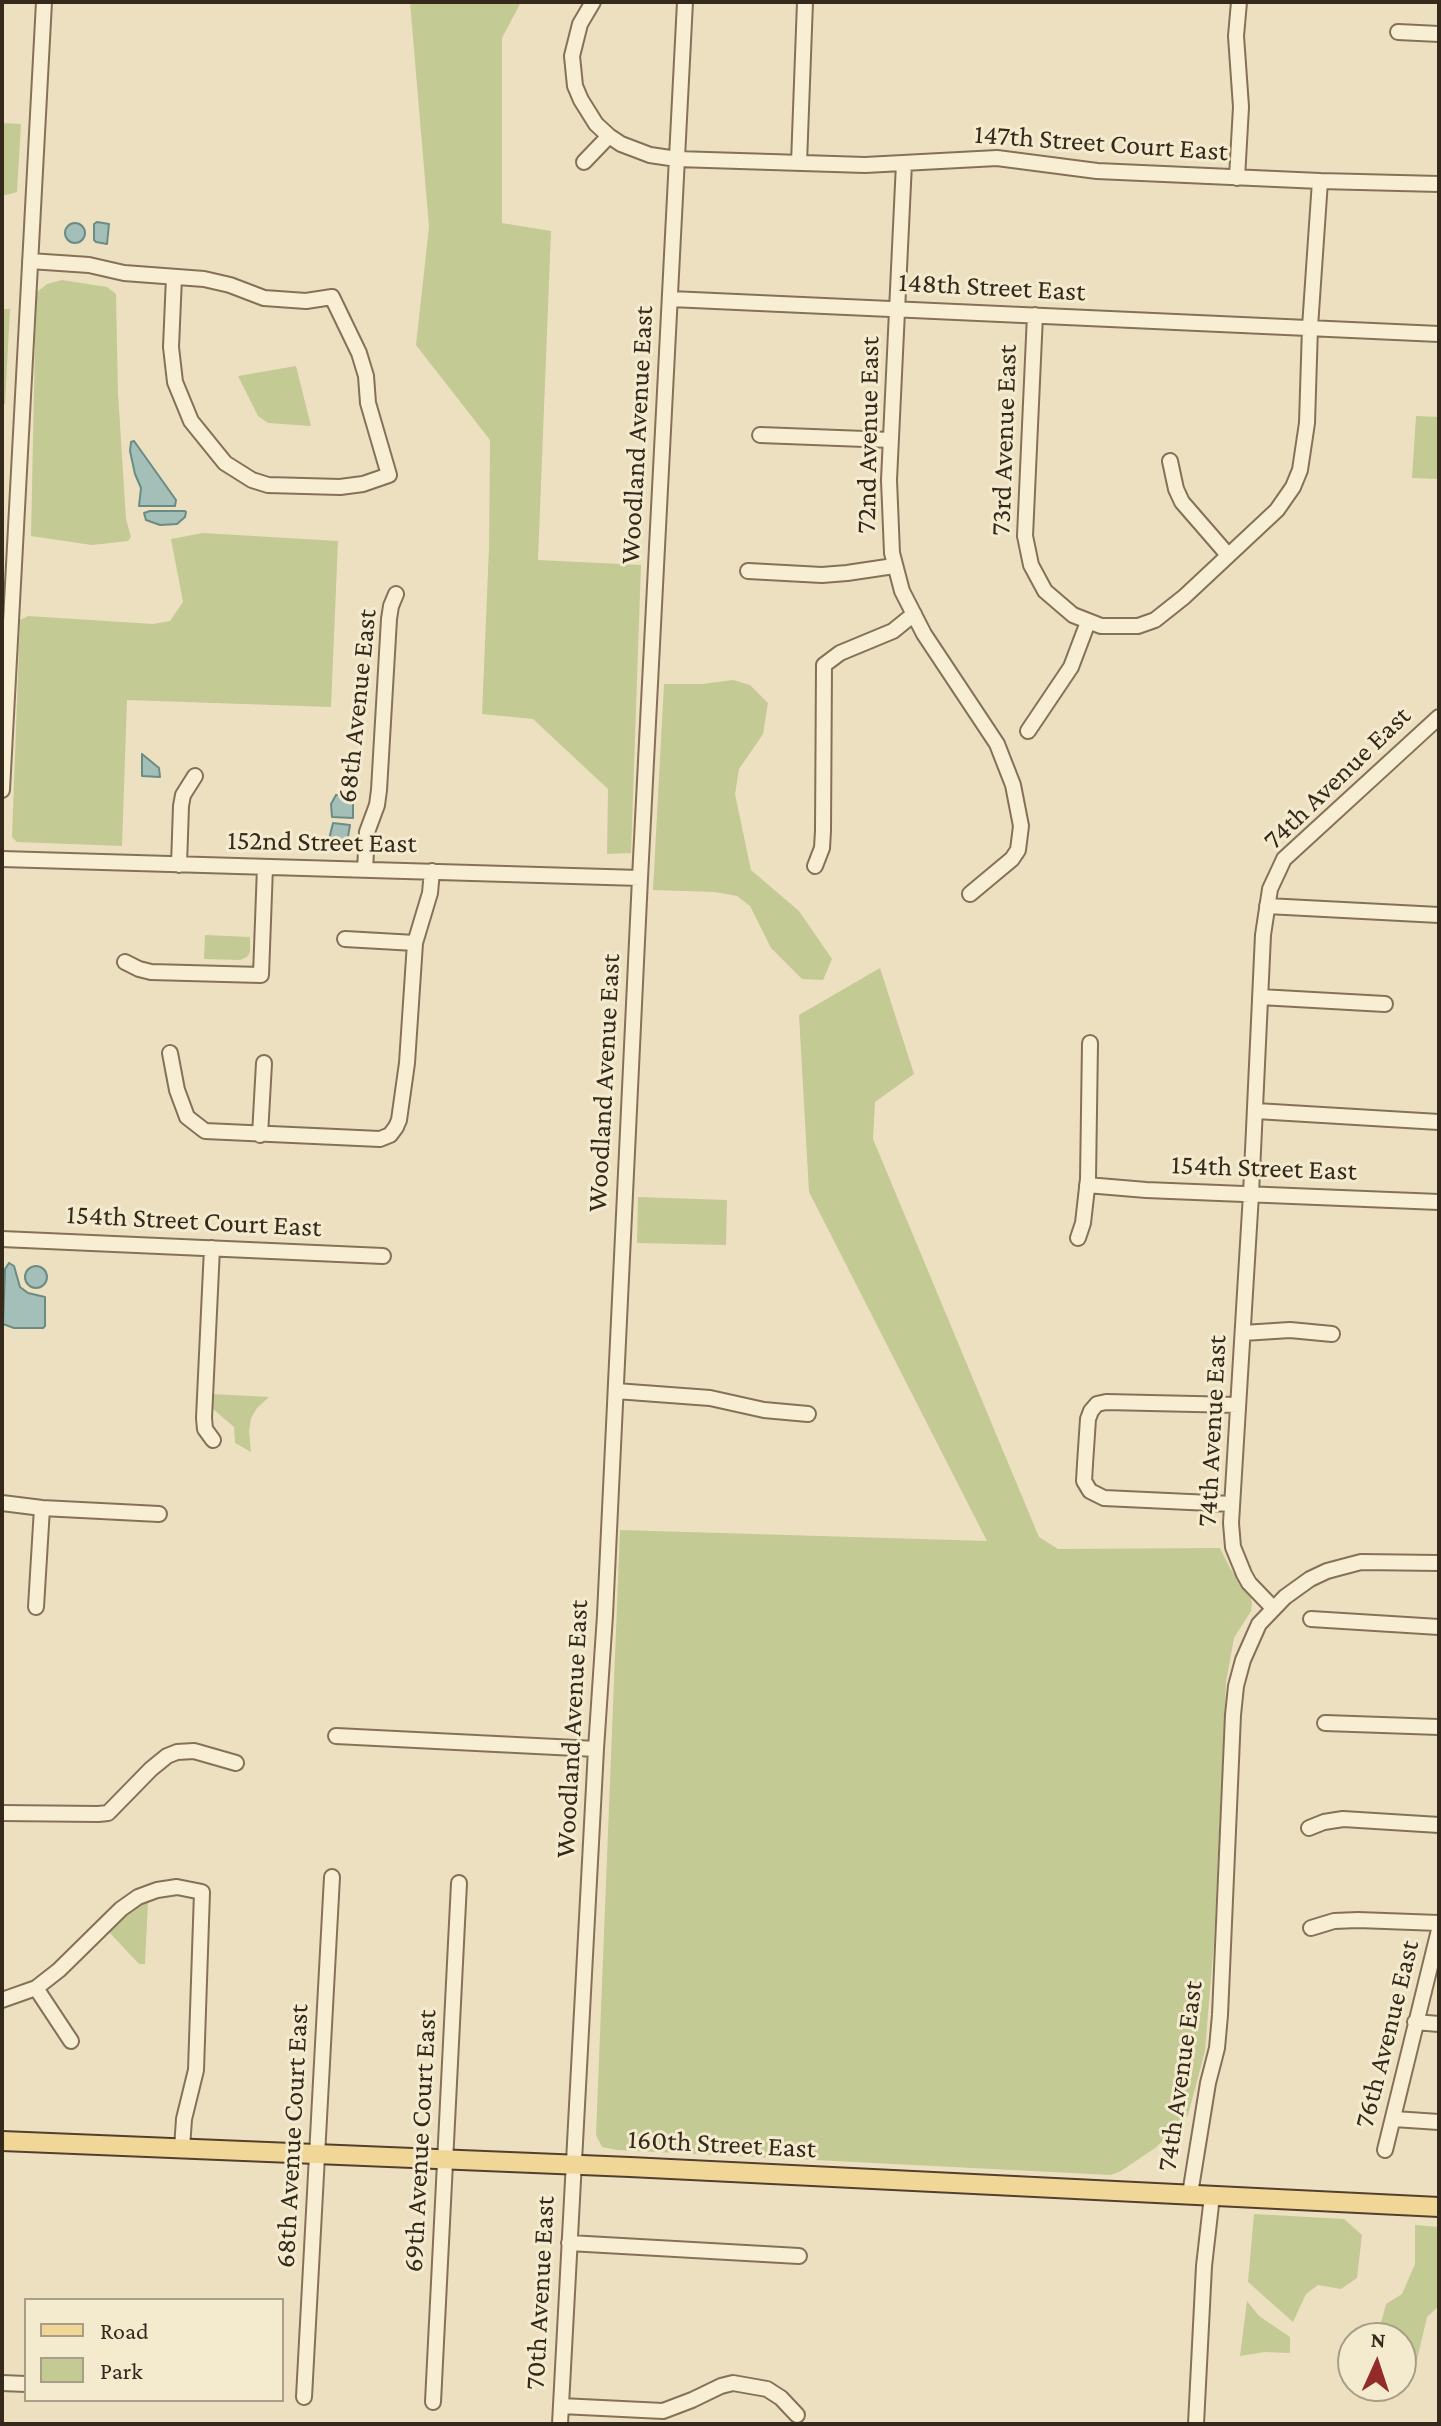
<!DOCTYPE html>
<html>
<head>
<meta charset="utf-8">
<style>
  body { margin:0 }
  #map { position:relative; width:1441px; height:2426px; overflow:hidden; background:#ede0c0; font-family:"Crimson Pro",serif }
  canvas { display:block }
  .frame { position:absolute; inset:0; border:4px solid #35291c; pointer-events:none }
  .legend { position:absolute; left:24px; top:2298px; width:260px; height:104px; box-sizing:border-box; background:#f4ebcf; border:2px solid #a89d87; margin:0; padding:10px 14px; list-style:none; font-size:24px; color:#35291c }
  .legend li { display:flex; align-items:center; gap:16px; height:40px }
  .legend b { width:40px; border:2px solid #a89d87 }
  .north { position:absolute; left:1337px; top:2322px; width:80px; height:80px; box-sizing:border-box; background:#f4ebcf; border:2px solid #a89d87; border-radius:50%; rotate:3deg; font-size:22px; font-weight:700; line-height:32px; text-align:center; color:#35291c }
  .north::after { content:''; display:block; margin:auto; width:28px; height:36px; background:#932b29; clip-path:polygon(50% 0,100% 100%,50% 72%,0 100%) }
</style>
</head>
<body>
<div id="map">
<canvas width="1441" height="2426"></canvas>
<div class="frame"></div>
<ul class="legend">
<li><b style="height:10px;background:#f0d797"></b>Road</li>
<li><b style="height:22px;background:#c3ca94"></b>Park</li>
</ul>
<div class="north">N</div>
</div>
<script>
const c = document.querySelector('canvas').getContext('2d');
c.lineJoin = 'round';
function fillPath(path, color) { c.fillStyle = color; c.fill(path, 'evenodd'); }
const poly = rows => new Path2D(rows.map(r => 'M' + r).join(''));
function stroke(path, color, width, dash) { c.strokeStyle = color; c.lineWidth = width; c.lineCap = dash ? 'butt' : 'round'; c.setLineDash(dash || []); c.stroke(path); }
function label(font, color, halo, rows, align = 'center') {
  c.font = font + ' "Crimson Pro",serif'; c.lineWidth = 6; c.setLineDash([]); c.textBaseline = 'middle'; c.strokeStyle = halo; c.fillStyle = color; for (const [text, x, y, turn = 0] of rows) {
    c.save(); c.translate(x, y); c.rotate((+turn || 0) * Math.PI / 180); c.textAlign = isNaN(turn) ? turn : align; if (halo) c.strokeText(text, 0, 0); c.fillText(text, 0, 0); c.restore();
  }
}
const green = poly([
  [410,2,521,2,502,38,502,223,551,231,538,560,641,565,631,853,607,854,608,789,533,719,482,714,489,548,490,440,416,345,429,227],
  [2,123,21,124,17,192,2,196],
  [62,280,107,287,116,294,118,393,126,519,131,537,128,541,92,545,31,536,36,293,47,284],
  [2,309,10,309,5,404,2,404],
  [296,366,311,426,268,423,258,416,238,376],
  [1416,416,1439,417,1439,479,1412,478],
  [203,533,338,541,331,707,127,700,122,846,17,842,12,837,20,620,28,616,153,624,170,621,183,602,171,539],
  [733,680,750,685,768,703,763,734,739,769,735,794,751,870,799,911,832,959,823,980,802,979,771,948,750,906,737,896,715,892,653,890,664,684,702,684],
  [205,935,250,937,250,952,247,957,240,960,204,959],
  [880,968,914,1074,875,1102,873,1139,1039,1537,1058,1549,1220,1548,1230,1568,1250,1596,1252,1603,1251,1611,1234,1638,1226,1682,1214,1942,1205,2051,1188,2115,1177,2128,1155,2148,1121,2171,1111,2175,617,2150,602,2147,596,2135,620,1530,987,1541,809,1192,799,1015],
  [638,1197,727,1200,726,1245,637,1243],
  [212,1394,269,1397,257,1408,251,1418,249,1431,251,1452,235,1443,234,1427,213,1409],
  [148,1902,145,1964,139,1964,108,1931,132,1910],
  [1254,2214,1344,2219,1362,2235,1357,2278,1341,2289,1318,2285,1306,2294,1293,2322,1248,2282],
  [1415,2225,1439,2227,1439,2306,1427,2317,1417,2360,1406,2366,1401,2365,1401,2338,1377,2338,1386,2304,1402,2294,1415,2264],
  [1247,2301,1259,2316,1290,2337,1290,2353,1264,2352,1240,2356]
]);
const water = poly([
  [97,222,109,224,107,244,96,242,94,240,94,224,97,222],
  '65 233a10 10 0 1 1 20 0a10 10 0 1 1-20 0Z',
  [134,441,176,500,175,506,139,506,141,488,135,474,130,451,131,442,134,441],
  [150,511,185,511,186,512,185,517,177,524,160,525,146,520,144,513,150,511],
  [142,754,159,768,160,777,142,776,142,754],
  [336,795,349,794,353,797,353,818,332,817,331,804,336,795],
  [333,823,350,825,348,837,342,843,333,843,329,839,333,823],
  [9,1263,14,1266,20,1287,28,1293,45,1297,45,1326,43,1328,14,1328,3,1324,5,1269,9,1263],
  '25 1277a11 11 0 1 1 22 0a11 11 0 1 1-22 0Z'
]);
const minor = poly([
  [593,2,580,24,572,56,575,86,581,100,596,124,609,136,621,144,650,155,677,159,865,165,997,158,1097,171,1320,181,1439,184],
  [1398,32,1439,34],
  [584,162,609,136],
  [799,163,805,2],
  [904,163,889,480,892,553,902,591,924,634,997,744,1013,785,1021,826,1018,850,1012,859,970,894],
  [1237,178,1241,107,1236,36,1239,2],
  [30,261,89,265,124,273,204,279,230,285,264,298,306,301,332,297,359,353,366,376,368,403,389,475,363,484,340,487,268,485,252,480,225,463,191,421,175,382,171,347,174,277],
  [671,299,1439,334],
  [1035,315,1025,536,1031,565,1045,591,1073,615,1101,626,1138,626,1155,620,1184,597,1277,510,1293,487,1300,470,1307,423,1310,327,1320,181],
  [760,435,891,440],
  [1170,461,1176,489,1182,502,1228,555],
  [748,571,822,575,847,573,894,566],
  [1028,731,1071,667,1088,622],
  [2,790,44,2],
  [2,859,640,878],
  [179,865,181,806,183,795,195,776],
  [815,866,822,848,823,831,824,665,840,653,893,631,914,614],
  [365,870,367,832,377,805,379,790,389,619,391,606,396,594],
  [1267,906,1439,915],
  [345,939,415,943],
  [125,962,139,969,151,972,261,975,265,867],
  [1260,997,1385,1004],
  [170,1053,177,1090,187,1117,205,1131,380,1139,390,1135,396,1127,399,1120,407,1063,415,943,430,893,432,871],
  [1256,1111,1439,1122],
  [260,1135,264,1063],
  [1087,1185,1146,1190,1439,1202],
  [1078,1238,1083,1223,1088,1179,1090,1043],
  [2,1239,383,1256],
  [212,1248,204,1418,205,1429,213,1440],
  [1243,1333,1290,1330,1332,1334],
  [616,1391,710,1398,764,1410,808,1414],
  [2,1503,42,1508,159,1514],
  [1232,1504,1104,1498,1090,1491,1084,1481,1085,1464,1088,1419,1091,1411,1097,1404,1106,1402,1238,1405],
  [36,1607,42,1508],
  [1273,1608,1249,1583,1244,1574,1233,1547,1231,1523,1251,1194,1263,935,1270,889,1284,859,1439,717],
  [1311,1619,1439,1627],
  [1325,1723,1439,1727],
  [336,1736,596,1749],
  [2,1813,98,1814,108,1813,151,1769,167,1756,177,1752,194,1751,236,1763],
  [1309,1828,1324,1822,1343,1819,1439,1825],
  [1311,1928,1334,1921,1358,1920,1439,1923],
  [36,1988,71,2041],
  [2,2000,36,1988,59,1970,121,1909,138,1897,157,1890,177,1887,202,1892,196,2070,184,2119,182,2148],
  [1415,2022,1439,2024],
  [1394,2119,1439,2122],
  [1385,2150,1439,1930],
  [1190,2194,1208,2083,1217,2048,1220,2015,1233,1715,1236,1686,1243,1660,1259,1624,1285,1597,1310,1579,1327,1571,1361,1562,1439,1563],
  [569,2243,799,2256],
  [2,2383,26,2384],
  [304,2397,332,1877],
  [433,2402,459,1883],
  [561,2406,663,2411,692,2400,721,2386,733,2383,767,2389,781,2398,797,2415],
  [560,2424,596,1749,605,1615,640,878,685,2],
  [1196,2424,1204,2266,1212,2196]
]);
const major = poly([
  [2,2141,630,2167,1439,2207]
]);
const streetNames = [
  ["147th Street Court East",1101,143,4],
  ["148th Street East",992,287,3],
  ["Woodland Avenue East",637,435,-87],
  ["72nd Avenue East",868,435,-89],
  ["73rd Avenue East",1004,440,-88],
  ["68th Avenue East",357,706,-84],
  ["74th Avenue East",1337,778,-44],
  ["152nd Street East",322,842,1],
  ["Woodland Avenue East",604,1083,-87],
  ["154th Street East",1264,1168,2],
  ["154th Street Court East",194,1221,3],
  ["74th Avenue East",1212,1431,-87],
  ["Woodland Avenue East",572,1729,-87],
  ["76th Avenue East",1387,2034,-76],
  ["74th Avenue East",1180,2076,-82],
  ["68th Avenue Court East",292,2136,-87],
  ["69th Avenue Court East",420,2141,-87],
  ["160th Street East",722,2144,3],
  ["70th Avenue East",540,2293,-87]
];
fillPath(green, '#c3ca94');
fillPath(water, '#a3bfb7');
stroke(water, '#6a8c85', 2);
stroke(minor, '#857158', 18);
stroke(major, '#533f2d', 22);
stroke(minor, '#f8eed3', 14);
stroke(major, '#f0d797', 18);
label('28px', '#35291c', '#f4ebcf', streetNames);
</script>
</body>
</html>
